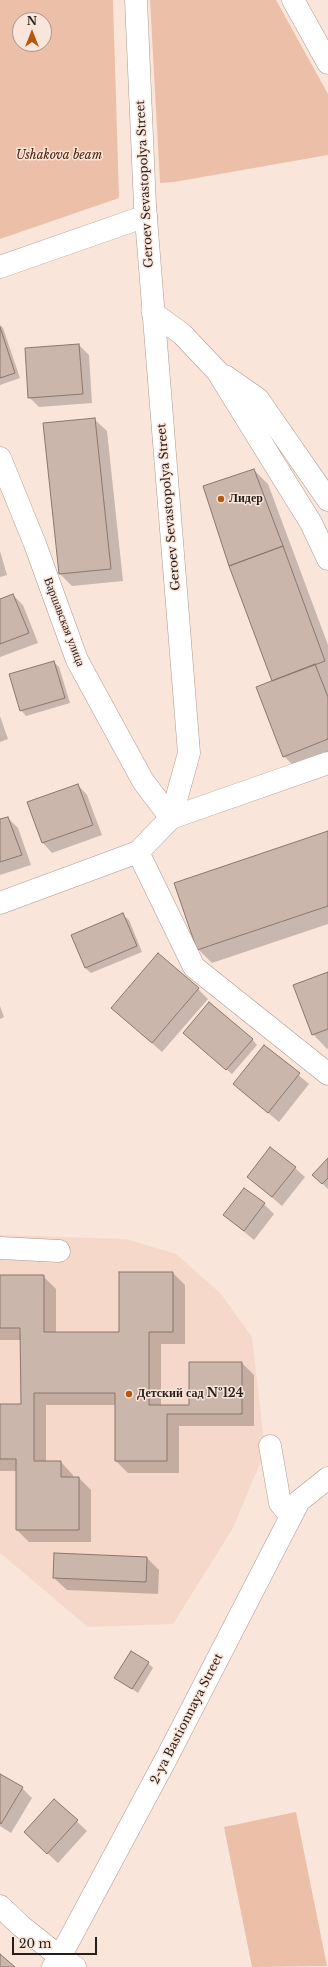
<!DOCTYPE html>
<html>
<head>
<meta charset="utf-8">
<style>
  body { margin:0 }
  #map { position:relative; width:328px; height:1967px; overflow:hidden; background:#fae5da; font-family:"Libre Baskerville",serif }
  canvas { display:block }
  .north { position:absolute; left:12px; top:12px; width:40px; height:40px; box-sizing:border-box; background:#fae5da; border:1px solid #a5958d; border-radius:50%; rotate:0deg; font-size:11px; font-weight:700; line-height:16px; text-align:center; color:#251e1a }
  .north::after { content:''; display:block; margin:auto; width:14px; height:18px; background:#b6570e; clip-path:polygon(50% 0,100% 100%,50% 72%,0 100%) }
  .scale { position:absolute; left:12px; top:1937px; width:85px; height:18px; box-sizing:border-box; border:2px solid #251e1a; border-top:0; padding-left:5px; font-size:12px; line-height:14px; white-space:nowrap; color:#251e1a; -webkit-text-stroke:3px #fae5da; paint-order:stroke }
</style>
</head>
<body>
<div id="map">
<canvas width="328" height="1967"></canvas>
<div class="north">N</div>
<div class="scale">20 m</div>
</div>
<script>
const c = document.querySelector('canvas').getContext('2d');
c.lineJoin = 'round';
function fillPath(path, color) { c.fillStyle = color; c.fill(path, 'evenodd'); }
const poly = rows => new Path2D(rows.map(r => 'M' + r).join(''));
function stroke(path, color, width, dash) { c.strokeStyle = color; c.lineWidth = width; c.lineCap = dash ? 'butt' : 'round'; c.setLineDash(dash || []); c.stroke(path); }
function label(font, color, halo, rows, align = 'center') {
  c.font = font + ' "Libre Baskerville",serif'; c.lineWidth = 3; c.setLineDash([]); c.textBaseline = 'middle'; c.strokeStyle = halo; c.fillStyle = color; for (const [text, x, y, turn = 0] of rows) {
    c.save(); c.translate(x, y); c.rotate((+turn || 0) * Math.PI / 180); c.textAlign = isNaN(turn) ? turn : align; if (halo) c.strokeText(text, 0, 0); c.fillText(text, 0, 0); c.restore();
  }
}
const built = poly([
  [0,1235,126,1239,176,1254,221,1294,252,1337,265,1451,233,1528,173,1624,88,1627,0,1553]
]);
const green = poly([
  [0,0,113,0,119,198,0,239],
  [20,20,44,20,44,44,20,44],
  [150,0,276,0,328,94,328,155,174,182,160,183],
  [296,1812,327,1966,252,1967,224,1827]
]);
const shadow = poly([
  [0,325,3,328,20,378,0,385],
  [79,345,89,355,92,403,39,407,29,397],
  [94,419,107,431,123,581,72,586,60,574],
  [254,470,268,484,328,645,328,759,298,771,284,756,273,681],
  [0,551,7,575,0,577],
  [13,595,23,605,38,643,0,657,0,600],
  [54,662,59,667,70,703,26,716,21,710],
  [0,716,8,739,0,742],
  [78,785,87,795,102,835,52,853,43,843,28,803],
  [8,818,18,828,31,865,0,875,0,821],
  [328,832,328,924,212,963,198,949],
  [123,915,129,920,142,952,91,973,85,968],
  [328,973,328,1048,327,1049,313,1034],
  [198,989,208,999,162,1052,112,1008],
  [0,1006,4,1017,0,1019],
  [189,1038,252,1039,257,1045,232,1074],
  [264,1046,309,1084,279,1122,234,1084],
  [328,1159,328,1189,313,1175],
  [295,1168,305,1177,282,1206,248,1177],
  [264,1204,274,1214,254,1240,224,1215],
  [173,1273,185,1285,185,1344,161,1344,161,1406,190,1406,242,1363,254,1375,254,1426,179,1426,179,1473,128,1473,116,1461,116,1405,46,1405,46,1462,61,1462,73,1475,73,1478,79,1478,91,1490,91,1542,29,1542,17,1530,17,1471,0,1471,0,1405,22,1405,21,1340,0,1340,0,1276,43,1276,56,1289,56,1333,120,1333],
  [147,1558,159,1570,158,1594,67,1590,54,1578],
  [148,1663,153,1668,138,1693,116,1678],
  [0,1775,22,1788,32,1798,11,1833,0,1826],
  [54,1800,87,1831,58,1863,35,1842]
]);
const building = poly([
  [0,327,15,373,0,378,0,327],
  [79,344,83,394,28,398,25,348,79,344],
  [95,418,111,569,59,574,43,423,95,418],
  [254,469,283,546,229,566,203,486,254,469],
  [283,546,325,661,272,681,229,566,283,546],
  [13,594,29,633,0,644,0,599,13,594],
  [54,661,65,698,20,711,9,674,54,661],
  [315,664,328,697,328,739,283,757,256,687,315,664],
  [78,784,93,825,42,843,27,802,78,784],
  [8,817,22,855,0,862,0,819,8,817],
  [328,831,328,906,197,950,174,883,328,831],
  [123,913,137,946,85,968,71,935,123,913],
  [158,953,199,988,152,1043,111,1008,158,953],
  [328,972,328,1029,312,1035,293,985,328,972],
  [209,1002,253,1039,226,1070,183,1033,209,1002],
  [264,1045,300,1073,268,1113,233,1084,264,1045],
  [270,1147,296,1167,272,1197,247,1177,270,1147],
  [328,1158,328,1178,322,1184,312,1175,328,1158],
  [244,1188,265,1203,244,1231,223,1215,244,1188],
  [119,1272,173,1272,173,1332,149,1332,149,1405,189,1405,189,1362,242,1362,242,1414,167,1414,167,1461,115,1461,115,1393,34,1393,34,1461,61,1461,61,1477,79,1477,79,1530,16,1530,16,1459,0,1459,0,1404,21,1404,20,1328,0,1328,0,1275,44,1275,44,1332,119,1332,119,1272],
  [54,1553,147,1557,146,1582,53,1578,54,1553],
  [131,1651,149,1662,132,1689,114,1678,131,1651],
  [0,1774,23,1787,1,1824,0,1823,0,1774],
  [54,1799,78,1820,47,1854,24,1832,54,1799],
  [0,1954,15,1967,0,1967,0,1954]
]);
const minor = poly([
  [293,0,328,63],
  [0,267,146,216],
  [153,313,182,334,217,371,311,523,328,559],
  [225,376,258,399,328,500],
  [0,458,35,544,77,660,143,781,171,818,328,763],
  [138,852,194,967,328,1074],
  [0,1248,59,1251],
  [270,1446,280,1503,291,1517],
  [0,1906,21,1926,60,1957,75,1967],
  [53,1967,60,1957,166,1759,299,1501,328,1478]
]);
const major = poly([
  [0,903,138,852,171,818,189,753,145,206,136,0]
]);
const markers = [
  [221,499,4,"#b6570e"],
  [129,1394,4,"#b6570e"]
];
const parkNames = [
  ["Ushakova beam",59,156]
];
const streetNames = [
  ["Geroev Sevastopolya Street",145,184,-93],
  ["Geroev Sevastopolya Street",169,507,-95],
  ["Варшавская улица",64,622,69],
  ["2-ya Bastionnaya Street",187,1719,-63]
];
const poiNames = [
  ["Лидер",229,499],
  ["Детский сад №124",137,1394]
];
fillPath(built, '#f5d8c9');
fillPath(green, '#ecc0a8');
fillPath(shadow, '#0003');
fillPath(building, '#cab6ab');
stroke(building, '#8a776d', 1);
stroke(minor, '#ad998f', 23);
stroke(major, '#ad998f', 23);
stroke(minor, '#fff', 22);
stroke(major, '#fff', 22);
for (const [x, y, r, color] of markers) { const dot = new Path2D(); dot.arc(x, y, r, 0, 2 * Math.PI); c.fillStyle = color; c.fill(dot); stroke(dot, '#fae5da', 1.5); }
label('italic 12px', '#472007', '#fae5da', parkNames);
label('12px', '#251e1a', '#fae5da', streetNames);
label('bold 12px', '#251e1a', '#fae5da', poiNames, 'left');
</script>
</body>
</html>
